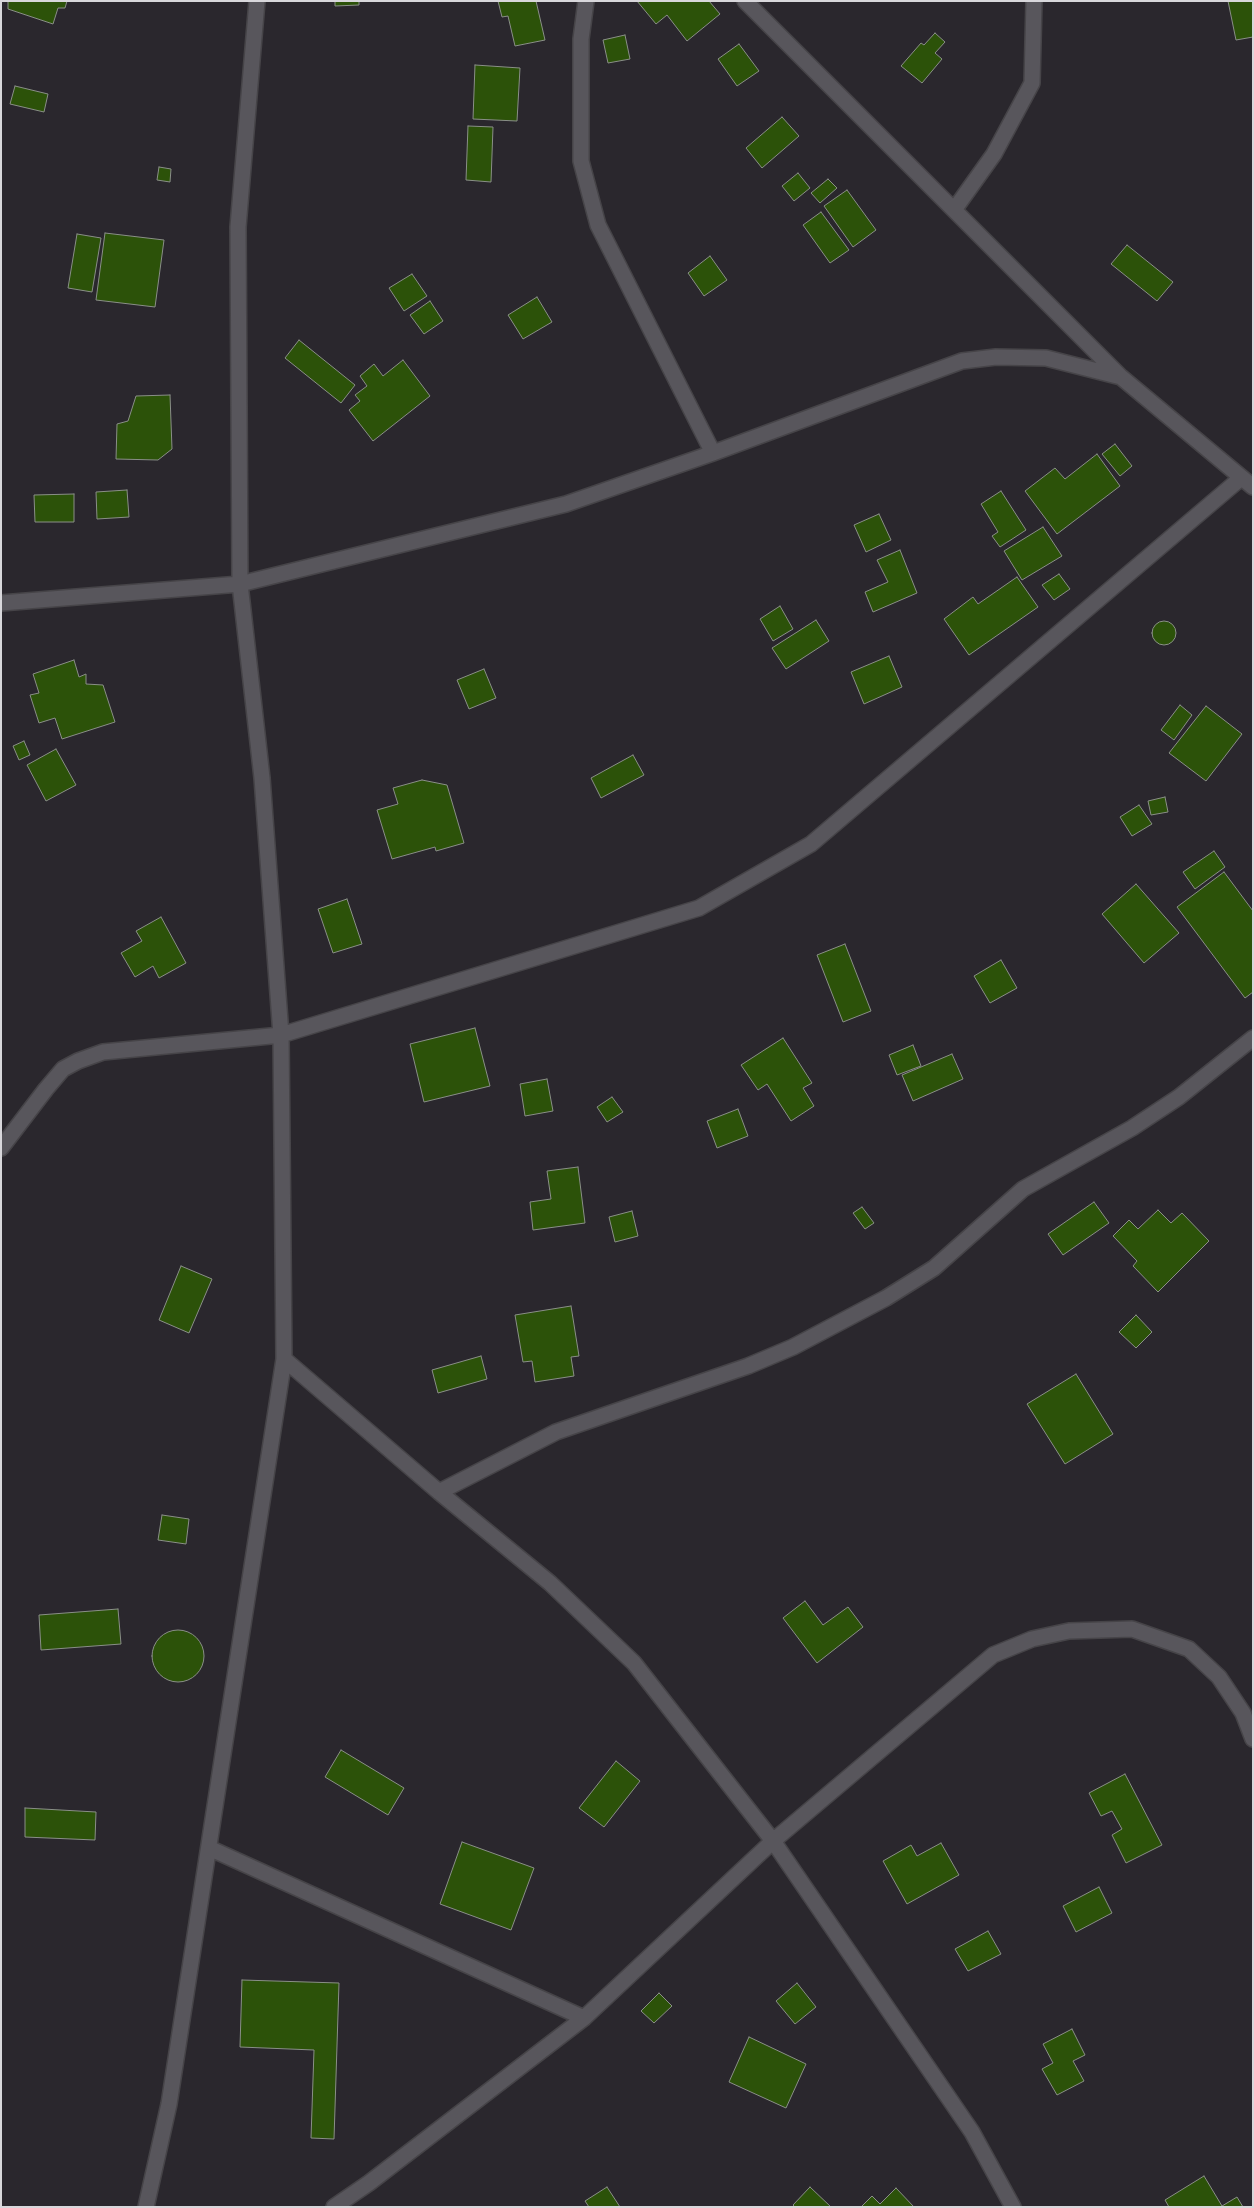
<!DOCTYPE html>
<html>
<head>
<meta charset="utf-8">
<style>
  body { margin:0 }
  #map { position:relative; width:1254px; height:2208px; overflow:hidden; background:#2a272d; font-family:Arial,sans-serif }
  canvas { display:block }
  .frame { position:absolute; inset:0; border:2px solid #d8d7db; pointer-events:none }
</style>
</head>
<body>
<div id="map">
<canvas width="1254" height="2208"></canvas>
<div class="frame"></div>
</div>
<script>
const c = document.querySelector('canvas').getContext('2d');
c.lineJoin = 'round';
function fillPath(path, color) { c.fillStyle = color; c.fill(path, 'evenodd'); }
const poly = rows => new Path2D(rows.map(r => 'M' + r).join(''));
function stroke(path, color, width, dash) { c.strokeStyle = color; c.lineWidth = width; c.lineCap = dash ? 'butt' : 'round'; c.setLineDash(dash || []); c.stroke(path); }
const building = poly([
  [8,1,67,1,65,8,58,8,53,24,8,9,8,1],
  [335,1,359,1,359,5,335,6,335,1],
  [498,1,536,1,545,40,515,46,508,16,502,17,498,1],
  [637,1,709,1,720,14,687,41,667,15,656,24,637,1],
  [1228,1,1253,1,1253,37,1236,40,1228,1],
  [935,33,945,42,935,53,942,59,922,83,901,66,921,43,924,45,935,33],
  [625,35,630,59,608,63,603,40,625,35],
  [739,44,759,71,737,86,718,59,739,44],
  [475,65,520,68,517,121,473,119,475,65],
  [15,86,48,94,44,112,10,104,15,86],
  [782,117,799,136,762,168,746,148,782,117],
  [468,126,493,127,491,182,466,180,468,126],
  [159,167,171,169,170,182,157,180,159,167],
  [798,173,810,188,794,201,782,186,798,173],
  [828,179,837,188,820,203,811,193,828,179],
  [847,190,876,230,853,247,824,206,847,190],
  [821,212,849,250,830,263,803,225,821,212],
  [105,233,164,240,155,307,96,300,105,233],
  [77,234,101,238,92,292,68,288,77,234],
  [1127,245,1173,282,1157,301,1111,264,1127,245],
  [710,256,727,280,704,296,688,273,710,256],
  [412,274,427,296,404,311,389,288,412,274],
  [537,297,552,322,523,339,508,315,537,297],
  [430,301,443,321,424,334,410,315,430,301],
  [299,340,355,385,341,403,285,358,299,340],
  [403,360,430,396,373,441,349,410,360,401,355,395,367,386,360,376,374,364,383,376,403,360],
  [170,395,172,449,158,460,116,459,117,424,128,421,136,396,170,395],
  [1115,444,1132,466,1120,476,1102,454,1115,444],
  [1097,454,1120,486,1057,534,1025,491,1055,468,1065,479,1097,454],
  [127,490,129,517,97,519,96,492,127,490],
  [1001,491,1026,530,1000,547,992,536,998,532,981,504,1001,491],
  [74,494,74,522,35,522,34,495,74,494],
  [879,514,891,540,866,552,854,525,879,514],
  [1043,527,1062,556,1022,580,1004,551,1043,527],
  [900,550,917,593,873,612,865,592,888,582,877,560,900,550],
  [1059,574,1070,589,1054,600,1042,585,1059,574],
  [1017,577,1038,607,969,655,944,619,973,597,978,604,1017,577],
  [780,606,793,629,773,641,760,619,780,606],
  [816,620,829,641,786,669,772,648,816,620],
  '1152 633a12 12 0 1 1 24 0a12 12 0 1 1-24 0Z',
  [889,656,902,687,864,704,851,672,889,656],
  [74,660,79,677,86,674,86,684,103,685,115,722,62,739,55,718,39,723,30,695,39,693,33,674,74,660],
  [484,669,496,698,469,709,457,680,484,669],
  [1180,705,1192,715,1174,740,1161,730,1180,705],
  [1206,706,1242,734,1206,781,1169,753,1206,706],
  [24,741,30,755,19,760,13,746,24,741],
  [56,749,76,785,46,801,27,765,56,749],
  [633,755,644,775,601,798,591,778,633,755],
  [422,780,447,785,464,843,436,851,435,847,392,859,377,810,398,804,393,788,422,780],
  [1165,797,1168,812,1151,815,1148,801,1165,797],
  [1139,805,1152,824,1132,836,1120,817,1139,805],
  [1214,851,1225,867,1195,889,1183,872,1214,851],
  [1224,872,1253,911,1253,992,1245,998,1177,907,1224,872],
  [1136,884,1179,933,1144,963,1102,914,1136,884],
  [347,899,362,944,333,953,318,909,347,899],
  [161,917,186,963,159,978,153,966,135,977,121,953,142,941,136,931,161,917],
  [845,944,871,1011,843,1022,817,955,845,944],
  [1001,960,1017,988,990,1003,974,976,1001,960],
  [475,1028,490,1086,424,1102,410,1044,475,1028],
  [783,1038,812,1083,803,1088,814,1106,791,1121,767,1084,758,1090,741,1065,783,1038],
  [913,1045,921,1066,897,1075,889,1055,913,1045],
  [952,1054,963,1079,913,1101,902,1075,952,1054],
  [547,1079,553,1111,525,1116,520,1084,547,1079],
  [612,1097,623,1112,607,1122,597,1107,612,1097],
  [738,1109,748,1136,717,1148,707,1121,738,1109],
  [578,1167,585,1223,533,1230,530,1202,551,1199,547,1171,578,1167],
  [1094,1202,1109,1223,1063,1255,1048,1234,1094,1202],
  [862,1207,874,1223,865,1229,853,1213,862,1207],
  [1158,1210,1171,1223,1182,1213,1209,1241,1158,1292,1133,1266,1137,1261,1113,1236,1129,1220,1138,1229,1158,1210],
  [632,1211,638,1236,615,1242,609,1217,632,1211],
  [181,1266,212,1279,189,1333,159,1320,181,1266],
  [571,1306,579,1356,571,1357,574,1376,535,1382,532,1361,523,1362,515,1315,571,1306],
  [1136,1315,1152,1332,1136,1348,1119,1332,1136,1315],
  [481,1356,487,1379,438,1393,432,1370,481,1356],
  [1076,1374,1113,1434,1065,1464,1027,1404,1076,1374],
  [162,1515,189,1519,186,1544,158,1540,162,1515],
  [805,1601,823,1625,848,1607,863,1627,817,1663,783,1618,805,1601],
  [118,1609,121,1644,41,1650,39,1615,118,1609],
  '152 1656a26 26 0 1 1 52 0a26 26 0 1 1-52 0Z',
  [341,1750,404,1788,388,1815,325,1777,341,1750],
  [616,1761,640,1781,604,1827,579,1808,616,1761],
  [1125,1774,1162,1845,1126,1863,1112,1835,1122,1829,1112,1811,1101,1816,1089,1793,1125,1774],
  [25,1808,96,1812,95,1840,25,1837,25,1808],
  [462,1842,534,1868,511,1930,440,1904,462,1842],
  [941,1843,959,1875,907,1904,883,1861,911,1845,917,1856,941,1843],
  [1099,1887,1112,1913,1076,1932,1063,1906,1099,1887],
  [988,1931,1001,1954,968,1971,955,1949,988,1931],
  [242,1980,339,1983,334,2139,311,2138,314,2050,240,2047,242,1980],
  [797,1983,816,2007,795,2024,776,2001,797,1983],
  [659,1993,672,2006,654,2023,641,2011,659,1993],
  [1072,2029,1085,2055,1073,2061,1084,2081,1057,2095,1042,2069,1053,2063,1043,2044,1072,2029],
  [749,2037,806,2064,786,2108,729,2082,749,2037],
  [1204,2176,1222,2206,1237,2197,1243,2207,1169,2207,1165,2200,1204,2176],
  [607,2187,620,2207,589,2207,585,2201,607,2187],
  [810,2187,831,2207,795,2207,793,2205,810,2187],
  [896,2188,914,2207,861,2207,872,2196,880,2204,896,2188]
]);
const street = poly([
  [586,1,581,39,581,161,598,225,713,453],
  [745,1,1120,376],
  [954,210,994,154,1032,83,1034,1],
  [1,603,240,584,566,504,713,453,962,361,996,357,1046,358,1121,377,1253,487],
  [1,1148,46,1089,63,1069,78,1061,103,1052,281,1035,699,908,811,844,1241,478],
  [284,1359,439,1492,550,1583,634,1663,773,1841,972,2132,1013,2207],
  [439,1492,556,1432,748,1366,793,1347,886,1298,934,1268,1023,1189,1132,1128,1179,1097,1253,1038],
  [209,1848,584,2018],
  [146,2207,169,2104,284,1359,281,1035,262,778,240,584,238,227,257,1],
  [334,2207,369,2183,584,2018,773,1841,993,1655,1032,1639,1069,1631,1132,1629,1189,1649,1219,1677,1243,1713,1253,1739]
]);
fillPath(building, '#2c5209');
stroke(building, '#8a8f88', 1);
stroke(street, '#464448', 18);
stroke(street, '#58565c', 15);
</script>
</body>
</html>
